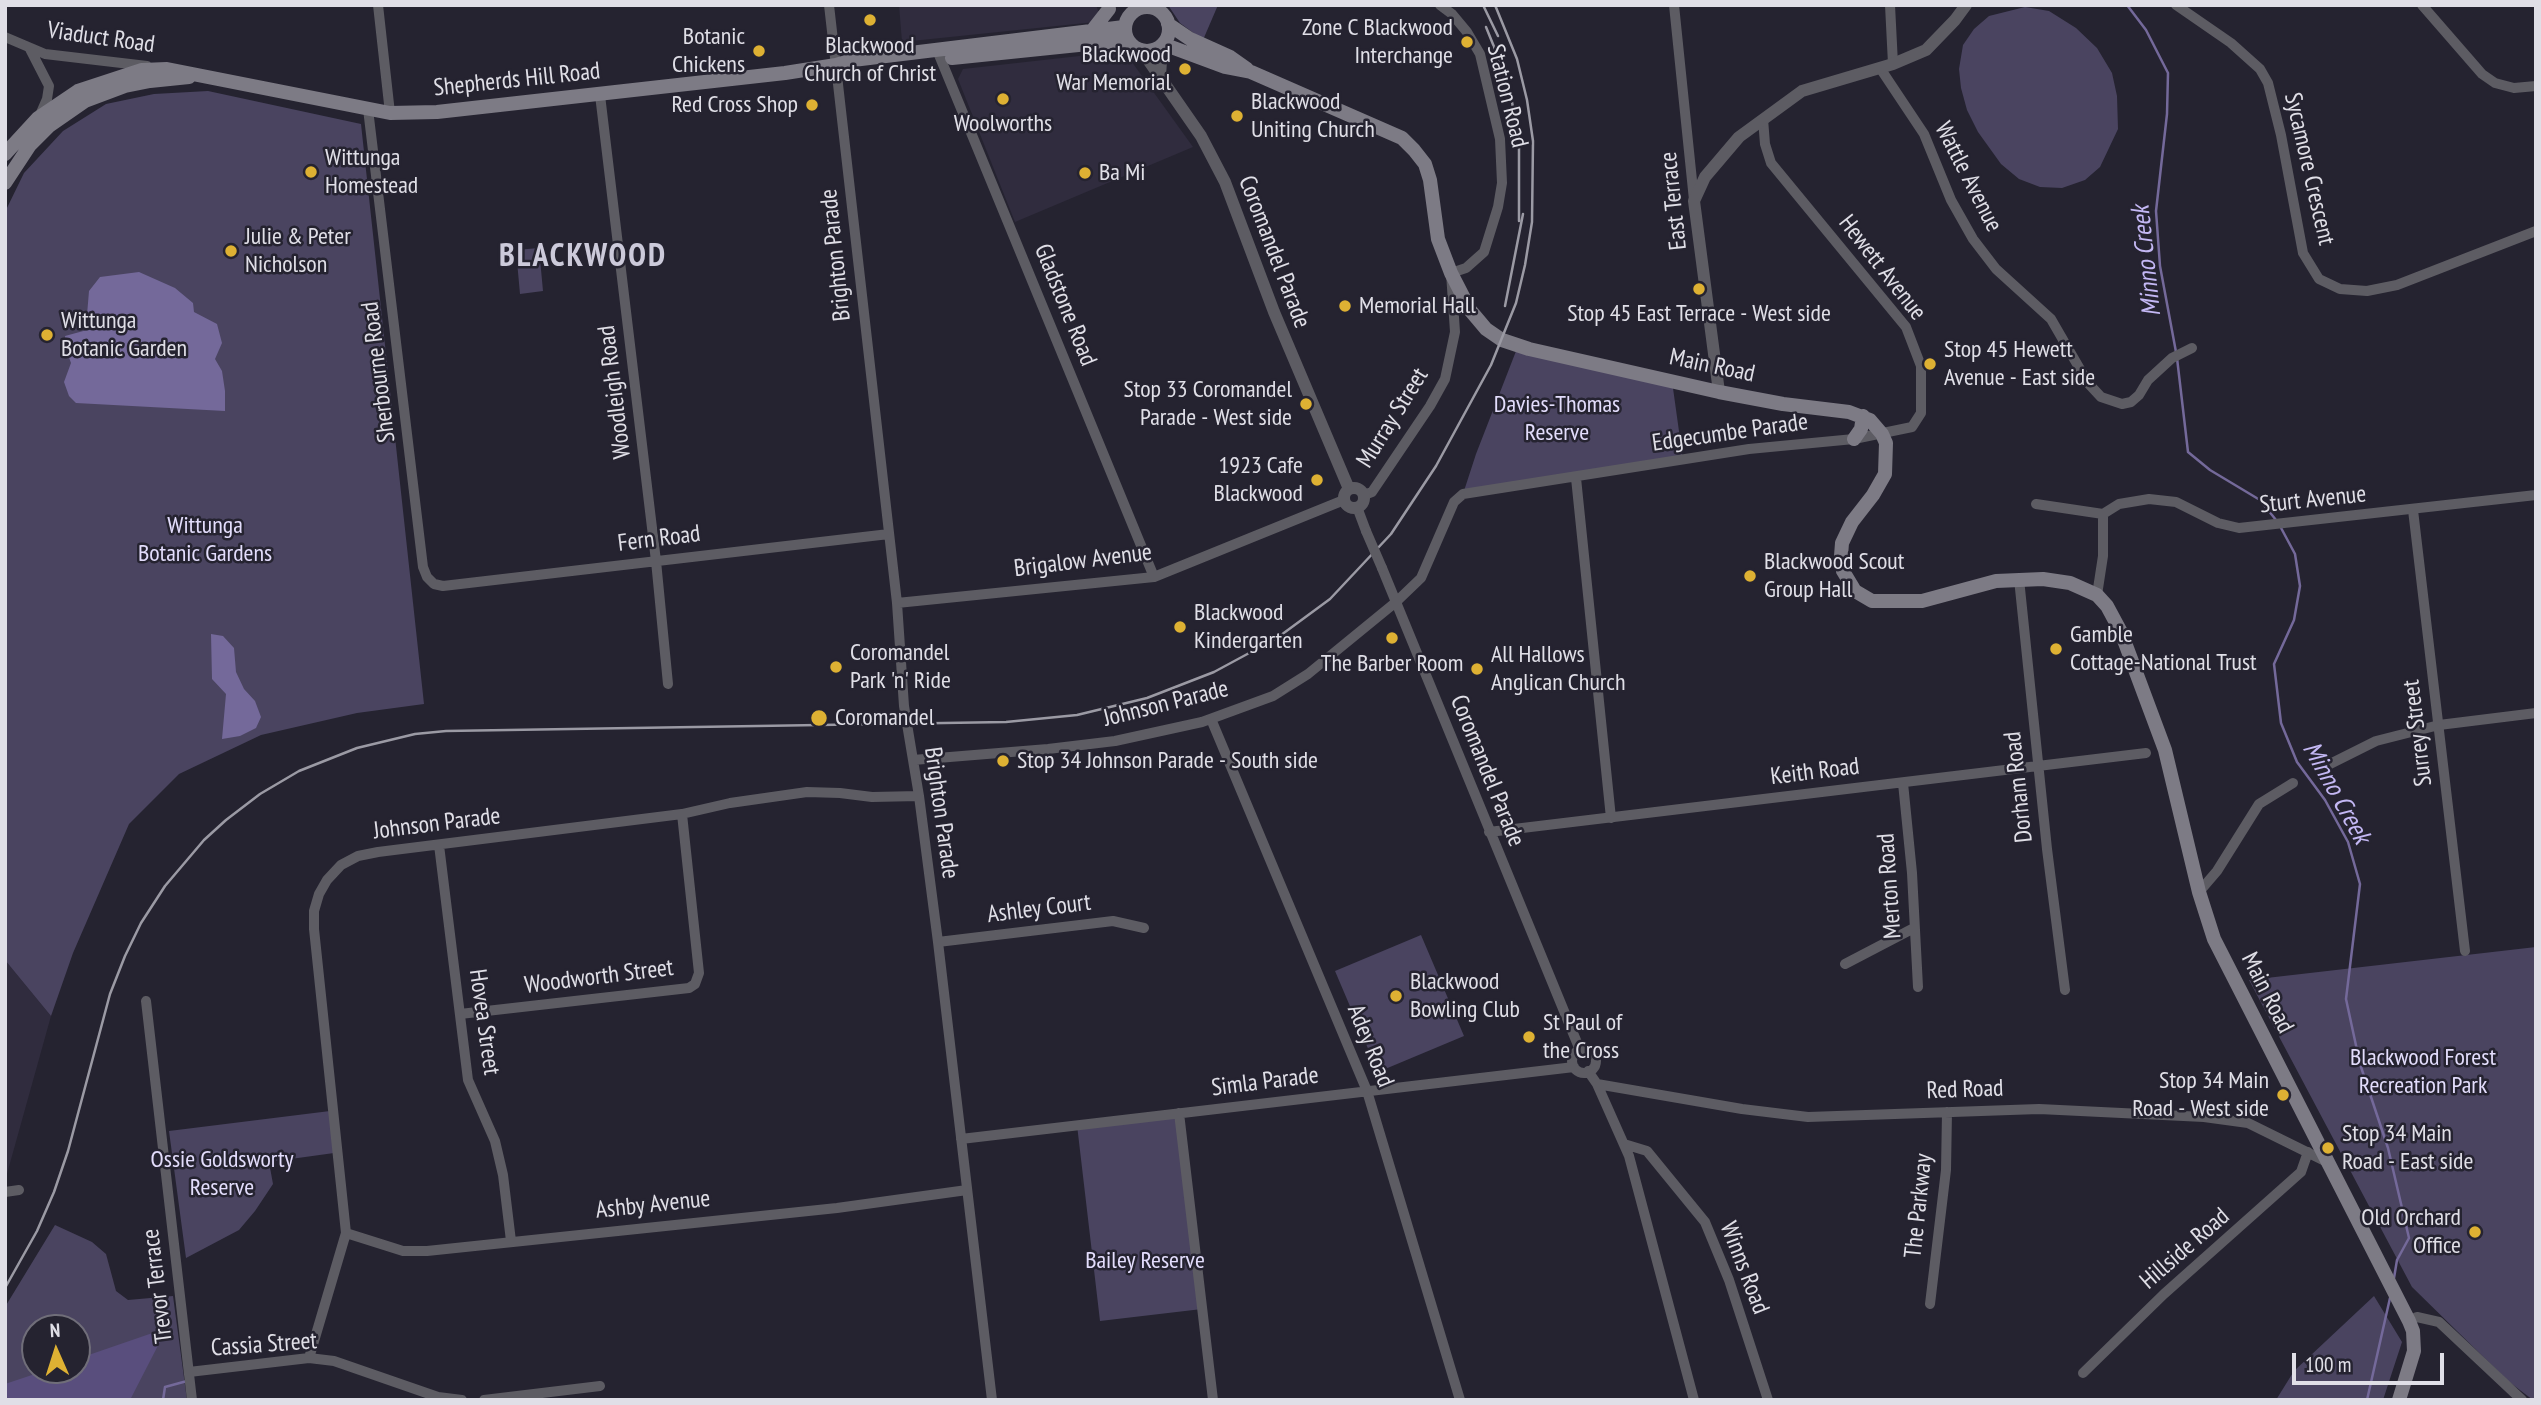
<!DOCTYPE html>
<html>
<head>
<meta charset="utf-8">
<style>
  body { margin:0 }
  #map { position:relative; width:2541px; height:1405px; overflow:hidden; background:#252330; font-family:"PT Sans Narrow",sans-serif }
  canvas { display:block }
  .frame { position:absolute; inset:0; border:7px solid #e0dfe7; pointer-events:none }
  .north { position:absolute; left:21px; top:1314px; width:70px; height:70px; box-sizing:border-box; background:#252330; border:2px solid #706e79; border-radius:50%; rotate:357deg; font-size:19px; font-weight:700; line-height:28px; text-align:center; color:#e0dfe7 }
  .north::after { content:''; display:block; margin:auto; width:24px; height:32px; background:#deb133; clip-path:polygon(50% 0,100% 100%,50% 72%,0 100%) }
  .scale { position:absolute; left:2292px; top:1353px; width:152px; height:32px; box-sizing:border-box; border:4px solid #e0dfe7; border-top:0; padding-left:9px; font-size:21px; line-height:24px; white-space:nowrap; color:#e0dfe7; -webkit-text-stroke:5px #252330; paint-order:stroke }
</style>
</head>
<body>
<div id="map">
<canvas width="2541" height="1405"></canvas>
<div class="frame"></div>
<div class="north">N</div>
<div class="scale">100 m</div>
</div>
<script>
const c = document.querySelector('canvas').getContext('2d');
c.lineJoin = 'round';
function fillPath(path, color) { c.fillStyle = color; c.fill(path, 'evenodd'); }
const poly = rows => new Path2D(rows.map(r => 'M' + r).join(''));
function stroke(path, color, width, dash) { c.strokeStyle = color; c.lineWidth = width; c.lineCap = dash ? 'butt' : 'round'; c.setLineDash(dash || []); c.stroke(path); }
function label(font, color, halo, rows, align = 'center') {
  c.font = font + ' "PT Sans Narrow",sans-serif'; c.lineWidth = 5; c.setLineDash([]); c.textBaseline = 'middle'; c.strokeStyle = halo; c.fillStyle = color; for (const [text, x, y, turn = 0] of rows) {
    c.save(); c.translate(x, y); c.rotate((+turn || 0) * Math.PI / 180); c.textAlign = isNaN(turn) ? turn : align; if (halo) c.strokeText(text, 0, 0); c.fillText(text, 0, 0); c.restore();
  }
}
const built = poly([
  [899,5,1096,5,1100,16,1095,22,902,42],
  [1124,51,1193,147,1015,222,958,79,963,69],
  [5,960,51,1016,5,1181]
]);
const green = poly([
  [1168,5,1218,5,1203,40,1180,23],
  [2025,7,2049,11,2076,28,2097,48,2112,73,2117,96,2118,129,2100,167,2085,180,2062,188,2040,187,2019,179,2001,164,1978,132,1967,110,1961,88,1959,69,1963,45,1974,29,1989,16],
  [208,91,361,124,424,704,357,713,261,735,179,774,129,824,73,953,51,1016,5,960,5,212,24,173,63,131,106,104,154,94],
  [539,248,543,291,520,294,516,250],
  [1518,346,1672,381,1683,460,1463,494,1476,454],
  [1421,935,1464,1036,1378,1072,1335,971],
  [2536,947,2536,1400,2533,1400,2508,1381,2412,1287,2249,980],
  [330,1111,334,1153,269,1162,273,1184,255,1211,239,1230,186,1258,169,1131],
  [1179,1113,1202,1309,1100,1321,1077,1125],
  [55,1225,92,1242,106,1254,116,1291,128,1300,173,1296,187,1400,5,1400,5,1307],
  [35,1328,77,1328,77,1370,35,1370],
  [2374,1296,2402,1342,2383,1400,2276,1400,2294,1371]
]);
const forest = poly([
  [167,1328,130,1400,5,1400,5,1384,47,1370,77,1370,77,1359]
]);
const water = poly([
  [139,272,175,288,193,303,194,312,217,324,222,343,215,359,222,371,225,391,225,411,76,403,69,396,64,382,71,363,66,349,65,336,98,327,87,315,89,291,100,277],
  [211,634,223,636,234,648,236,672,244,689,255,701,261,717,256,728,240,736,222,739,226,694,212,679]
]);
const stream = poly([
  [2127,5,2146,30,2168,73,2167,114,2156,211,2160,266,2176,352],
  [2177,358,2188,452,2210,470,2260,500,2276,520],
  [2280,526,2295,554,2300,586,2294,620,2274,664,2281,723,2297,762,2325,800,2348,842,2360,884,2346,999,2360,1064,2388,1148,2409,1238,2397,1260,2394,1278],
  [163,1400,165,1387,187,1381],
  [2367,1400,2390,1298]
]);
const minor = poly([
  [378,5,390,113],
  [829,5,897,603,904,706,919,796,938,942,992,1400],
  [1674,5,1694,200],
  [1890,5,1893,64],
  [2176,5,2231,43,2260,69,2268,83,2281,135,2303,253,2319,279,2340,289,2367,291,2397,285,2536,231],
  [2422,5,2482,74,2495,83,2514,88,2536,86],
  [1156,9,1160,5],
  [5,37,45,54,147,66],
  [30,49,49,86,47,99,40,115],
  [937,50,1154,577],
  [1880,68,1924,134,1951,200,1973,239,1996,269,2051,319,2088,383,2101,397,2122,404,2131,402,2139,395,2148,380,2172,358,2192,348],
  [600,95,656,561,668,684],
  [368,109,423,567,427,577,434,584,443,586,889,534],
  [1576,478,1611,818],
  [1364,495,1372,492,1430,406,1445,379,1455,332,1451,273,1466,268,1484,252,1498,207,1502,183,1500,139,1480,54,1467,32,1452,14,1440,5],
  [2036,504,2103,514],
  [1357,507,1366,531],
  [2413,510,2465,951],
  [2103,514,2119,504,2149,499,2176,502,2218,523,2239,528,2536,495],
  [1382,568,1580,1050],
  [2019,579,2047,849,2065,990],
  [2097,595,2103,556,2103,514],
  [897,603,1154,577,1344,500],
  [1211,719,1367,1091,1460,1400],
  [913,760,1048,749,1115,741,1202,722,1273,696,1308,674,1396,602,1421,578,1454,502,1463,494,1749,449,1854,439,1912,427,1921,413,1921,366,1906,327,1771,163,1765,144,1763,119],
  [2322,768,2376,741,2439,725,2536,713],
  [1903,783,1912,873,1918,987],
  [1489,832,2146,753],
  [439,845,468,1080,495,1141,503,1175,511,1241],
  [2199,892,2217,871,2259,804,2293,783],
  [938,942,1113,921,1144,928],
  [1845,964,1914,928],
  [146,1001,192,1400],
  [460,1014,689,988,695,984,699,973,682,814],
  '1572 1061a12 12 0 1 1 24 0a12 12 0 1 1-24 0Z',
  [1588,1071,1597,1084,1629,1156,1694,1400],
  [1597,1084,1742,1109,1808,1117,2039,1109,2204,1117,2248,1123,2327,1162],
  [1179,1113,1213,1400],
  [961,1139,1574,1067],
  [1624,1144,1647,1151,1705,1222,1729,1280,1768,1400],
  [5,1192,19,1190],
  [346,1233,403,1251,427,1251,837,1208,967,1190],
  [1930,1304,1946,1170,1947,1112],
  [2409,1321,2417,1317,2439,1322,2522,1400],
  [309,1358,346,1233,314,929,314,911,319,894,327,880,341,865,358,856,378,852,682,814,730,803,807,792,840,793,872,797,919,796],
  [189,1372,309,1358,334,1361,438,1397,462,1400],
  [2083,1373,2164,1294,2301,1172,2308,1152],
  [484,1400,600,1386]
]);
const tertiary = poly([
  [1142,51,1201,136,1225,182,1274,312,1349,489],
  [1160,77,1162,45],
  [1719,392,1694,201,1705,177,1739,137,1802,91,1893,64,1926,50,1955,20,1966,5],
  '1344 498a10 10 0 1 1 20 0a10 10 0 1 1-20 0Z'
]);
const secondary = poly([
  '1125 29a22 22 0 1 1 44 0a22 22 0 1 1-44 0Z',
  [1168,24,1190,39,1230,57,1247,69],
  [1091,32,1109,9],
  [1163,44,1225,67,1251,72,1402,138,1414,150,1425,164,1430,180,1438,239,1451,273,1470,310,1486,329,1502,340,1529,349,1719,392,1783,404,1849,412,1870,420,1882,434,1886,443,1885,474,1873,495,1852,522,1842,543,1841,556,1843,571,1855,591,1872,601,1922,601,1996,581,2043,579,2070,583,2097,595,2107,606,2121,632,2165,750,2199,892,2214,939,2409,1321,2413,1331,2414,1351,2399,1400],
  [952,58,1127,40],
  [5,154,38,118,78,91,142,70,167,69,390,113,437,112,785,73,836,65,853,60,1124,27],
  [5,183,30,145,49,126,85,101,125,86,150,81,189,77],
  [1854,439,1861,429,1863,416]
]);
const rail = poly([
  [1483,5,1498,36],
  [1486,27,1501,64,1512,102,1519,143,1519,221],
  [1505,306,1523,214],
  [5,1288,37,1231,54,1192,68,1151,110,994,125,956,141,923,165,886,204,840,226,820,260,794,299,771,357,748,415,734,446,731,1006,722,1077,715,1147,698,1214,672,1277,638,1330,599,1391,534,1436,466,1491,365,1516,303,1525,265,1532,222,1533,141,1527,100,1517,59,1495,5]
]);
const minorBridge = poly([
  [1366,531,1382,568]
]);
const markers = [
  [870,20,7,"#deb133"],
  [1467,42,7,"#deb133"],
  [759,51,7,"#deb133"],
  [1185,69,7,"#deb133"],
  [1003,99,7,"#deb133"],
  [812,105,7,"#deb133"],
  [1237,116,7,"#deb133"],
  [311,172,7,"#deb133"],
  [1085,173,7,"#deb133"],
  [231,251,7,"#deb133"],
  [1699,289,7,"#deb133"],
  [1345,306,7,"#deb133"],
  [47,335,7,"#deb133"],
  [1930,364,7,"#deb133"],
  [1306,404,7,"#deb133"],
  [1317,480,7,"#deb133"],
  [1750,576,7,"#deb133"],
  [1180,627,7,"#deb133"],
  [1392,638,7,"#deb133"],
  [2056,649,7,"#deb133"],
  [836,667,7,"#deb133"],
  [1477,669,7,"#deb133"],
  [819,718,9,"#deb133"],
  [1003,761,7,"#deb133"],
  [1396,996,7,"#deb133"],
  [1529,1037,7,"#deb133"],
  [2283,1095,7,"#deb133"],
  [2328,1148,7,"#deb133"],
  [2475,1232,7,"#deb133"]
];
const poiNames = [
  ["Zone C Blackwood",1453,28,"right"],
  ["Interchange",1453,56,"right"],
  ["Botanic",745,37,"right"],
  ["Chickens",745,65,"right"],
  ["Blackwood",870,46,"center"],
  ["Church of Christ",870,74,"center"],
  ["Blackwood",1171,55,"right"],
  ["War Memorial",1171,83,"right"],
  ["Blackwood",1251,102],
  ["Uniting Church",1251,130],
  ["Red Cross Shop",798,105,"right"],
  ["Woolworths",1003,124,"center"],
  ["Wittunga",325,158],
  ["Homestead",325,186],
  ["Ba Mi",1099,173],
  ["Julie & Peter",245,237],
  ["Nicholson",245,265],
  ["Memorial Hall",1359,306],
  ["Stop 45 East Terrace - West side",1699,314,"center"],
  ["Wittunga",61,321],
  ["Botanic Garden",61,349],
  ["Stop 45 Hewett",1944,350],
  ["Avenue - East side",1944,378],
  ["Stop 33 Coromandel",1292,390,"right"],
  ["Parade - West side",1292,418,"right"],
  ["1923 Cafe",1303,466,"right"],
  ["Blackwood",1303,494,"right"],
  ["Blackwood Scout",1764,562],
  ["Group Hall",1764,590],
  ["Blackwood",1194,613],
  ["Kindergarten",1194,641],
  ["Gamble",2070,635],
  ["Cottage-National Trust",2070,663],
  ["Coromandel",850,653],
  ["Park 'n' Ride",850,681],
  ["All Hallows",1491,655],
  ["Anglican Church",1491,683],
  ["The Barber Room",1392,664,"center"],
  ["Coromandel",835,718],
  ["Stop 34 Johnson Parade - South side",1017,761],
  ["Blackwood",1410,982],
  ["Bowling Club",1410,1010],
  ["St Paul of",1543,1023],
  ["the Cross",1543,1051],
  ["Stop 34 Main",2269,1081,"right"],
  ["Road - West side",2269,1109,"right"],
  ["Stop 34 Main",2342,1134],
  ["Road - East side",2342,1162],
  ["Old Orchard",2461,1218,"right"],
  ["Office",2461,1246,"right"]
];
const streetNames = [
  ["Viaduct Road",101,38,8],
  ["Shepherds Hill Road",517,80,-6],
  ["Station Road",1507,96,76],
  ["Sycamore Crescent",2309,169,77],
  ["Wattle Avenue",1968,177,63],
  ["East Terrace",1674,201,-96],
  ["Coromandel Parade",1274,252,69],
  ["Brighton Parade",836,255,-96],
  ["Hewett Avenue",1882,268,52],
  ["Gladstone Road",1065,305,68],
  ["Main Road",1712,366,12],
  ["Sherbourne Road",379,372,-97],
  ["Woodleigh Road",615,392,-97],
  ["Murray Street",1393,418,-58],
  ["Edgecumbe Parade",1730,433,-8],
  ["Sturt Avenue",2313,500,-6],
  ["Fern Road",659,539,-7],
  ["Brigalow Avenue",1083,561,-7],
  ["Johnson Parade",1166,704,-14],
  ["Surrey Street",2418,733,-97],
  ["Coromandel Parade",1487,771,68],
  ["Keith Road",1815,772,-7],
  ["Dorham Road",2019,787,-96],
  ["Brighton Parade",941,813,82],
  ["Johnson Parade",437,824,-7],
  ["Merton Road",1890,886,-94],
  ["Ashley Court",1039,909,-7],
  ["Woodworth Street",599,977,-7],
  ["Main Road",2267,993,63],
  ["Hovea Street",484,1022,82],
  ["Adey Road",1370,1046,68],
  ["Simla Parade",1265,1082,-7],
  ["Red Road",1965,1090,-2],
  ["Ashby Avenue",653,1205,-6],
  ["The Parkway",1919,1206,-84],
  ["Hillside Road",2185,1249,-41],
  ["Winns Road",1744,1268,69],
  ["Trevor Terrace",158,1286,-97],
  ["Cassia Street",264,1345,-4]
];
const parkNames = [
  ["Davies-Thomas",1557,405],
  ["Reserve",1557,433],
  ["Wittunga",205,526],
  ["Botanic Gardens",205,554],
  ["Blackwood Forest",2423,1058],
  ["Recreation Park",2423,1086],
  ["Ossie Goldsworty",222,1160],
  ["Reserve",222,1188],
  ["Bailey Reserve",1145,1261]
];
const waterNames = [
  ["Minno Creek",2147,261,-96],
  ["Minno Creek",2336,793,61]
];
const districtNames = [
  ["BLACKWOOD",583,257]
];
fillPath(built, '#302c3e');
fillPath(green, '#4a4460');
fillPath(forest, '#594e7d');
fillPath(water, '#74699a');
stroke(stream, '#74699a', 2.5);
stroke(minor, '#5d5c63', 10);
stroke(tertiary, '#5d5c63', 12);
stroke(secondary, '#7d7b85', 14);
stroke(rail, '#9b9aa4', 2.5);
stroke(minorBridge, '#5d5c63', 10);
for (const [x, y, r, color] of markers) { const dot = new Path2D(); dot.arc(x, y, r, 0, 2 * Math.PI); c.fillStyle = color; c.fill(dot); stroke(dot, '#252330', 2.5); }
label('24px', '#e0dfe7', '#252330', poiNames, 'left');
label('24px', '#e0dfe7', '#252330', streetNames);
label('24px', '#e3ddfc', '#252330', parkNames);
label('italic 26px', '#c4b8f4', '#252330', waterNames);
c.letterSpacing = '2px';
label('bold 32px', '#cccada', '#252330', districtNames);
c.letterSpacing = '0px';
</script>
</body>
</html>
